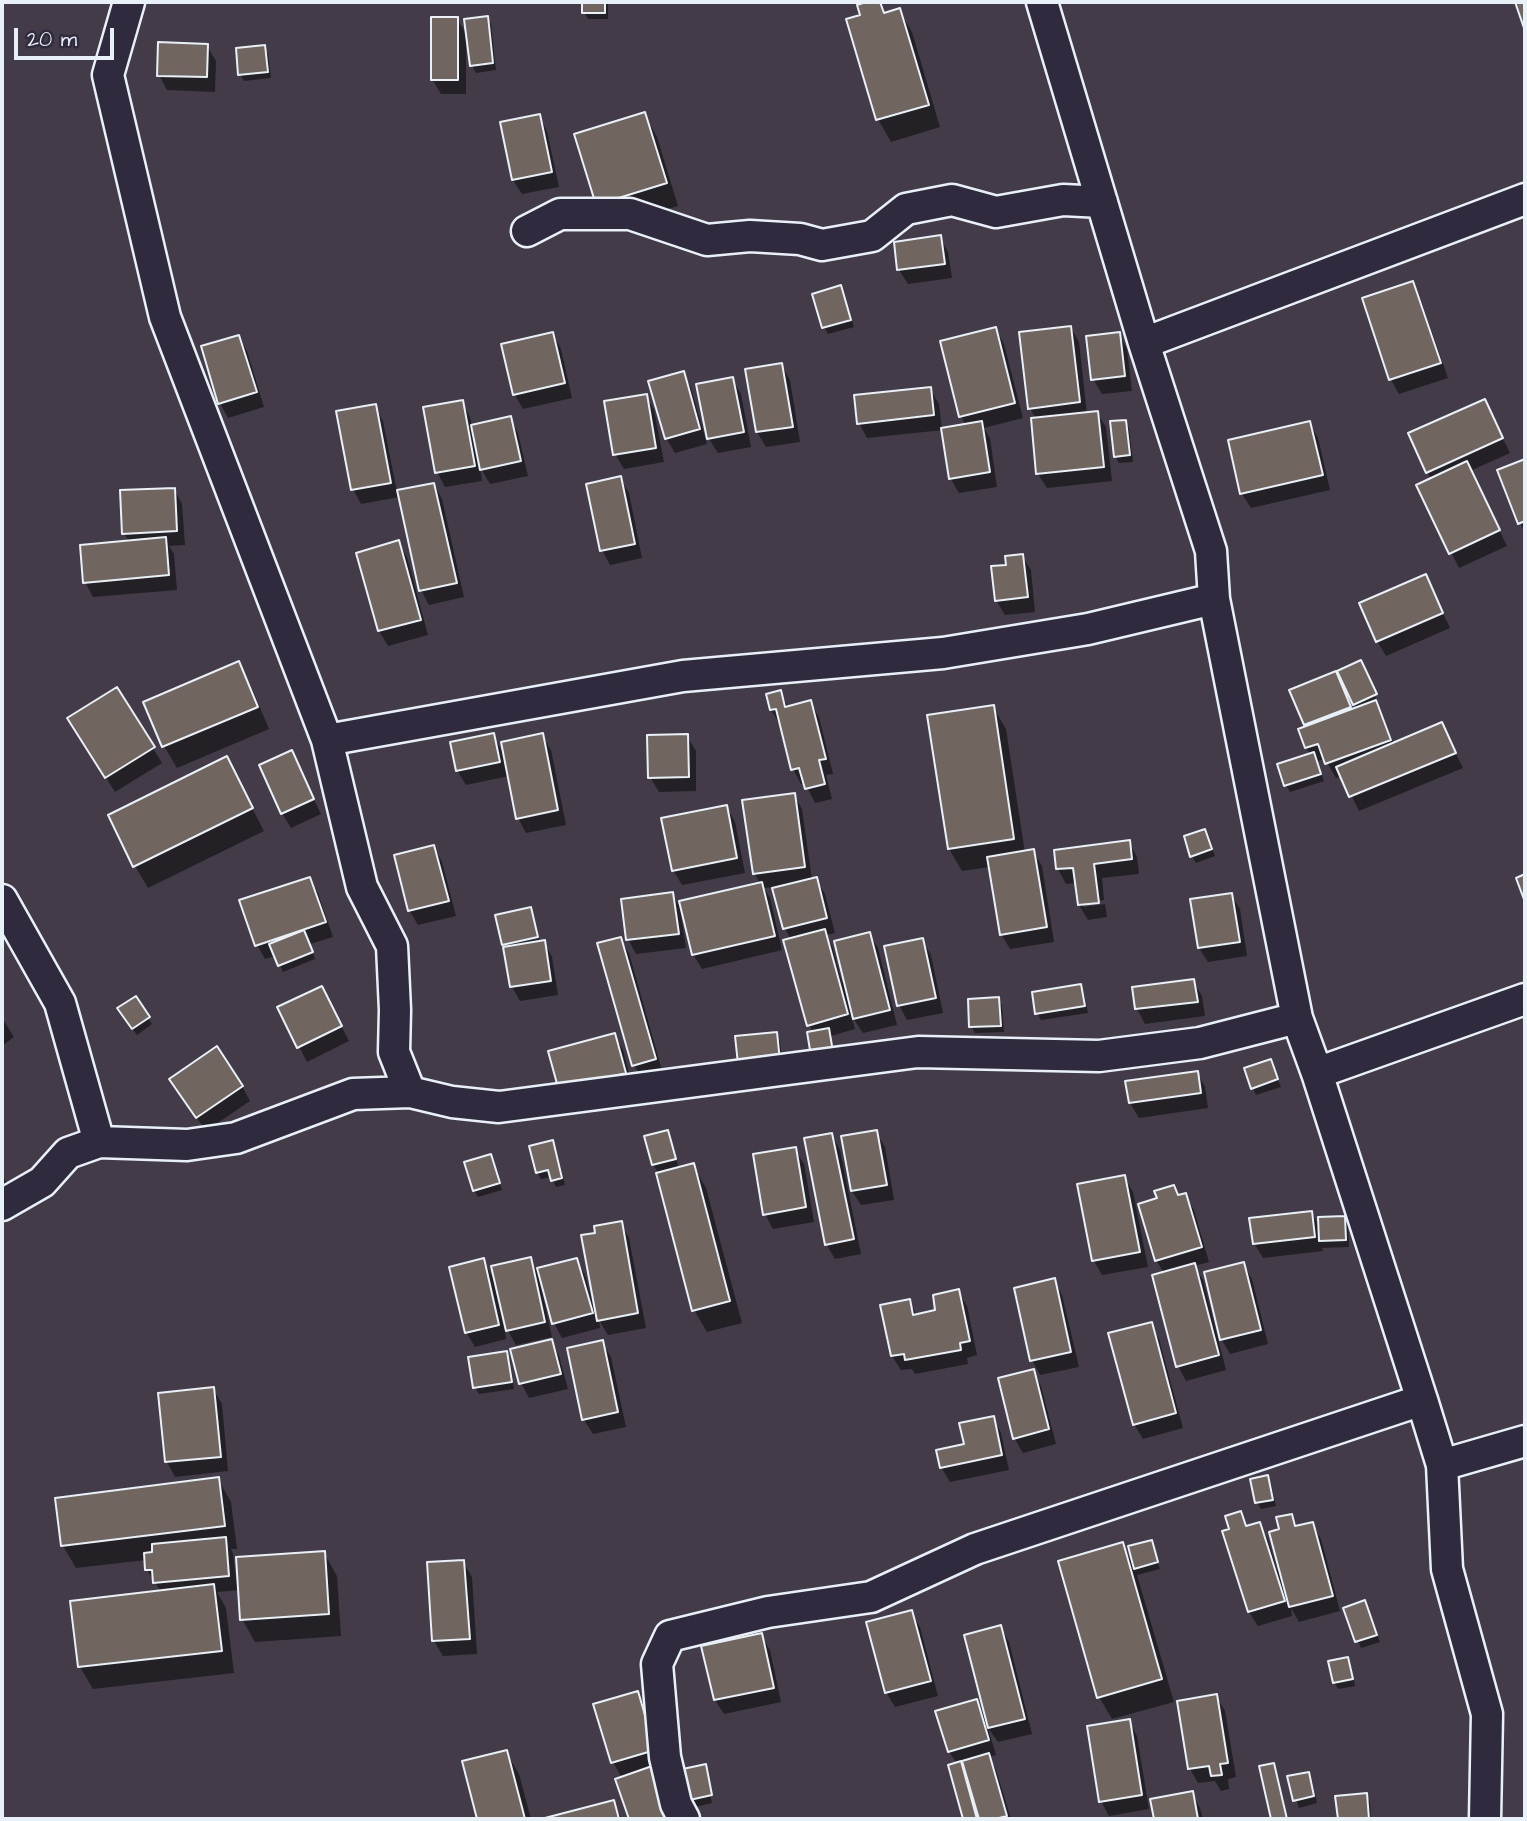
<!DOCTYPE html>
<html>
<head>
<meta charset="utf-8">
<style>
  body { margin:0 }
  #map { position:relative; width:1527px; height:1821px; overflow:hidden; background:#433c48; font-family:"Architects Daughter",sans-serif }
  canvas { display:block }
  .frame { position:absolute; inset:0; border:4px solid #e8f1f8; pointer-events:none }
  .scale { position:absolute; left:14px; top:28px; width:100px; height:32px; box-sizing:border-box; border:4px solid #e8f1f8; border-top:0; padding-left:9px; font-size:21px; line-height:24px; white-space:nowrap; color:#e8f1f8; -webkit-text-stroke:5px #2f2a3d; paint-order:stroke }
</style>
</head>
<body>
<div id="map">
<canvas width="1527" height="1821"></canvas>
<div class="frame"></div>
<div class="scale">20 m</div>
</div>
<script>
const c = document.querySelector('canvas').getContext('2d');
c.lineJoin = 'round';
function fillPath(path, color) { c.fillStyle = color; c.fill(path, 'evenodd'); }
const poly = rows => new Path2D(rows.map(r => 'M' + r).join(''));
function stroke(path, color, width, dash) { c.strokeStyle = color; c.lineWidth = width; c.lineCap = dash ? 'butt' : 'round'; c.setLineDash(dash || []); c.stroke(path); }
const shadow = poly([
  [584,2,608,2,608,19,588,19,584,12],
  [872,2,879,2,886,14,899,10,912,32,940,127,891,142,878,119,849,20,862,16,859,6],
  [487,18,491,24,496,70,476,73,472,66,468,39,466,39,466,94,441,94,432,79,457,19,468,37],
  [207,46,216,61,215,92,167,90,159,75],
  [264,47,268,54,271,78,244,81,240,74],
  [644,114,657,137,678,206,610,226,576,135],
  [539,116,547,131,559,187,522,194,513,180],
  [940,237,948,252,952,278,908,284,899,270],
  [1412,283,1420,298,1448,378,1399,394,1391,380,1364,299],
  [841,287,854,327,828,334,824,327],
  [1071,328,1079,342,1087,414,1097,413,1106,427,1112,481,1047,488,1038,474,1036,419,1030,408],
  [996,329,1004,344,1023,418,984,428,990,438,997,487,959,493,950,478,943,430,867,438,859,423,930,389,939,404,942,430,966,426,961,416],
  [553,334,561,349,572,398,523,409,515,395],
  [1119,334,1127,349,1132,391,1102,394,1093,379],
  [239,337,247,351,264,407,228,418,220,403],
  [782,365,790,380,800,442,766,447,757,432,747,371],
  [683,373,691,388,707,444,675,453,666,438],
  [732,379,741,394,751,447,718,453,709,439],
  [646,396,654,410,664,462,624,469,615,454],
  [1484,401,1510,453,1470,471,1507,546,1459,568,1418,486,1432,480,1427,472],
  [462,402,470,417,472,426,510,418,518,433,528,476,490,484,480,467,482,481,445,487,437,472],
  [375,406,383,421,397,492,434,484,442,499,464,597,429,605,421,590,400,497,361,504,353,489],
  [1125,422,1129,428,1133,462,1119,463,1115,456],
  [1310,423,1318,438,1330,490,1251,508,1242,494,1230,442],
  [1525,461,1525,534,1499,471],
  [620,478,629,493,642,558,610,565,602,550],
  [174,489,182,504,185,545,169,546,174,554,177,590,93,597,85,582,129,542,124,533],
  [398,542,407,557,428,635,388,646,379,631,358,554],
  [1022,556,1031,570,1035,612,1005,615,996,600,1008,566],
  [1425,576,1450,628,1386,656,1377,641],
  [238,664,251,686,269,729,177,768,164,746],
  [1364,669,1394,744,1441,724,1463,768,1359,811,1342,776,1336,778,1325,759,1317,761,1324,781,1290,792,1286,785,1311,755,1306,747,1308,727,1292,691,1335,673,1342,684],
  [1351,699,1357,709,1353,710,1349,700],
  [117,689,162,763,115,792,78,733],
  [780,692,789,708,810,702,819,717,833,774,826,775,832,799,815,803,805,783,801,784,793,769,780,725,771,710],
  [993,707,1006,729,1025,853,1033,851,1042,866,1054,942,1010,949,1001,934,990,867,962,871,949,849],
  [493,735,504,755,542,735,551,750,566,825,526,833,518,818,509,776,466,785,457,770],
  [687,736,696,751,696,791,659,792,650,777],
  [291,753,321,814,291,828,282,813],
  [226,758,264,831,148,888,135,866],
  [794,795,802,809,812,880,816,879,825,894,835,933,826,935,832,946,842,982,845,981,869,934,878,948,897,1025,863,1033,851,1015,855,1029,831,1036,836,1065,809,1025,791,940,785,928,774,887,764,888,770,898,782,950,702,969,693,954,684,914,681,914,686,948,636,954,628,939,672,894,683,912,760,884,755,874,744,801],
  [727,807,735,822,745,873,682,885,673,870],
  [1205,831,1215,856,1196,863,1192,856],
  [1129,842,1137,857,1139,874,1102,878,1104,900,1083,903,1083,907,1105,904,1107,917,1088,920,1079,905,1077,883,1066,884,1058,869],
  [434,847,442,862,456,916,418,925,409,910],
  [309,879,318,893,333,937,310,944,315,959,283,972,276,956,265,959,257,945],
  [1231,895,1240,909,1247,956,1208,962,1199,948],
  [530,909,534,916,540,942,544,942,552,957,558,995,520,1001,512,987,503,944],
  [620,939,629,953,663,1074,643,1080,634,1065,600,944],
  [922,940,931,955,943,1013,907,1020,899,1005],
  [1193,981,1202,996,1205,1016,1145,1024,1137,1009,1134,988],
  [1081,986,1084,993,1088,1013,1041,1020,1037,1013],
  [998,999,1002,1006,1004,1032,975,1033,971,1026],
  [329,1002,349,1041,307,1062,279,1008],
  [123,1016,148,1018,152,1024,137,1035],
  [2,1018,14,1037,2,1046],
  [776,1034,780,1041,783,1068,744,1071],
  [614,1035,623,1050,633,1088,569,1105],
  [1270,1061,1281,1087,1256,1095,1253,1088],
  [1197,1072,1205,1087,1208,1108,1139,1118,1130,1103],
  [242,1086,250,1101,206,1131,180,1094],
  [668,1132,679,1169,693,1165,706,1188,742,1323,707,1332,694,1310,659,1174,653,1164],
  [876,1132,885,1147,894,1200,861,1205,852,1191],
  [832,1135,840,1150,861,1254,835,1259,826,1244],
  [552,1142,556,1149,565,1185,556,1187,551,1177,541,1179,537,1172],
  [795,1149,804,1164,814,1222,773,1229,765,1214],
  [490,1156,502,1190,478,1197,474,1190],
  [2,1175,13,1194,2,1202],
  [1124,1177,1133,1192,1148,1267,1102,1275,1094,1261],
  [1173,1187,1179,1197,1185,1195,1194,1210,1209,1262,1194,1266,1203,1280,1226,1370,1186,1381,1178,1366,1164,1273,1156,1260,1159,1200],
  [1311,1212,1320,1228,1344,1218,1348,1225,1349,1247,1322,1248,1323,1251,1263,1258,1254,1243],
  [621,1223,629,1238,646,1328,608,1335,599,1320,600,1328,562,1338,554,1323,546,1295,543,1296,552,1337,516,1345,504,1324,506,1339,475,1347,466,1332,483,1260,495,1281,530,1259,536,1270,576,1260,585,1275,593,1304,596,1303,597,1234],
  [1243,1264,1252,1279,1268,1344,1230,1354,1220,1337],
  [1054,1280,1062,1295,1079,1367,1040,1375,1032,1360],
  [958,1291,967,1306,977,1355,967,1358,968,1364,915,1374,912,1369,901,1370,892,1356,909,1301,917,1315,937,1312],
  [1151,1324,1159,1339,1183,1428,1143,1439,1134,1424],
  [551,1341,559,1356,568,1389,529,1398,521,1383],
  [602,1342,611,1357,626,1427,593,1434,584,1420],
  [506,1353,510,1359,514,1389,479,1394,475,1387],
  [1033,1371,1041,1386,1056,1444,1023,1453,1014,1438],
  [213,1389,222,1404,228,1471,175,1477,167,1462],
  [993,1418,1001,1433,1009,1470,950,1482,941,1467],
  [1267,1477,1271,1483,1276,1506,1261,1509,1257,1502],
  [218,1479,231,1502,237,1549,231,1549,233,1554,237,1588,324,1553,337,1576,341,1636,255,1642,242,1619,240,1590,217,1592,226,1608,234,1673,93,1689,80,1667,72,1603,161,1592,147,1570,146,1560,76,1568,63,1546],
  [1240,1513,1248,1527,1259,1524,1268,1539,1277,1570,1280,1569,1281,1530,1291,1516,1298,1527,1312,1524,1321,1539,1340,1611,1299,1622,1291,1608,1292,1616,1258,1626,1249,1612,1224,1532,1231,1530],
  [1151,1542,1160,1569,1137,1575,1174,1702,1112,1719,1099,1697,1122,1545,1134,1566],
  [463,1562,472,1577,477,1654,443,1656,434,1641],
  [1346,1609,1368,1609,1380,1642,1361,1648],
  [911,1612,920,1627,938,1696,895,1707,886,1692],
  [1000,1627,1009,1642,1032,1734,998,1742,988,1728,996,1755,989,1757,996,1770,1011,1819,980,1819,979,1817,978,1819,965,1819,950,1767,957,1764,949,1751,976,1701,986,1719],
  [761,1635,770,1650,781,1702,724,1714,715,1700],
  [1347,1659,1351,1666,1355,1686,1338,1689,1334,1682],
  [637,1693,646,1708,676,1819,630,1819,617,1780,622,1778,613,1762],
  [1216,1696,1225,1711,1236,1777,1228,1779,1229,1789,1221,1791,1215,1781,1198,1783,1190,1769],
  [1129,1721,1137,1736,1149,1809,1109,1816,1101,1801],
  [506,1752,519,1774,531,1819,478,1819,464,1762],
  [1273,1765,1277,1771,1288,1819,1273,1819,1261,1767],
  [705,1766,708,1771,705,1771,712,1803,691,1808,680,1772],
  [1308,1774,1312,1781,1317,1803,1299,1808,1289,1778],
  [1192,1793,1200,1808,1203,1819,1156,1819,1152,1801],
  [1366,1795,1370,1802,1371,1819,1340,1819,1337,1798],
  [613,1802,622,1819,548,1819]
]);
const building = poly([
  [582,2,605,2,605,13,582,13,582,2],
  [866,2,880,2,884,13,900,8,929,105,876,120,846,19,860,15,857,5,866,2],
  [1515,2,1525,2,1525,31,1515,2],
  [488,16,493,63,470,66,464,19,488,16],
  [431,17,458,17,458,80,431,80,431,17],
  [158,42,208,44,207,77,157,76,158,42],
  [265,45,268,72,238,75,236,48,265,45],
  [645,112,667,183,596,205,574,134,645,112],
  [540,114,552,172,512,180,500,122,540,114],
  [941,235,945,264,897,270,894,242,941,235],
  [1413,281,1441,363,1389,380,1362,298,1413,281],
  [841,285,851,320,822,328,812,294,841,285],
  [1071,326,1080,402,1028,409,1019,332,1071,326],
  [996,327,1015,403,959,417,940,341,996,327],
  [553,332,565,383,513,395,501,344,553,332],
  [1120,332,1125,376,1091,380,1086,336,1120,332],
  [239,335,257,392,218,404,201,346,239,335],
  [782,363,793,427,756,432,745,369,782,363],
  [684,371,700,429,665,439,648,381,684,371],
  [733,377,744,432,707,439,696,384,733,377],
  [931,387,934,415,857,424,854,395,931,387],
  [647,394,656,448,613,455,604,401,647,394],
  [1485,399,1503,438,1426,473,1408,433,1485,399],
  [463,400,475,466,435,473,423,407,463,400],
  [376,404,391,483,351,490,336,411,376,404],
  [1098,411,1104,467,1036,474,1031,418,1098,411],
  [511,416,521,461,480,470,471,425,511,416],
  [1126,420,1130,455,1114,457,1110,421,1126,420],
  [982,421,990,472,949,479,941,428,982,421],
  [1310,421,1323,475,1240,494,1228,440,1310,421],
  [1525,459,1525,521,1518,524,1497,470,1525,459],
  [1467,461,1500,530,1449,554,1416,485,1467,461],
  [621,476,635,544,600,551,586,484,621,476],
  [434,483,457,583,419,591,397,490,434,483],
  [175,488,177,531,122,534,120,490,175,488],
  [166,537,169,575,83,583,80,545,166,537],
  [399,540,421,620,378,631,356,553,399,540],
  [1023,554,1028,597,995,601,991,566,1006,565,1005,556,1023,554],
  [1426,574,1443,613,1376,642,1359,603,1426,574],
  [1361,660,1377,694,1353,705,1337,671,1361,660],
  [239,661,258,707,162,747,143,702,239,661],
  [1336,671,1351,707,1304,725,1289,690,1336,671],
  [117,687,155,747,105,778,67,718,117,687],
  [781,690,785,707,811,700,826,759,819,760,825,784,805,789,799,768,791,770,776,709,770,710,766,694,781,690],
  [1376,700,1391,740,1325,764,1318,744,1305,748,1298,729,1376,700],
  [994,705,1014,839,948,849,927,715,994,705],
  [1442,722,1456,753,1349,797,1336,767,1442,722],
  [494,733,500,762,456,771,450,742,494,733],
  [543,733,558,810,516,819,501,742,543,733],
  [688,734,689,777,648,778,647,735,688,734],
  [292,750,314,799,281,814,259,765,292,750],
  [1314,752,1321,774,1284,786,1277,764,1314,752],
  [227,756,253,808,133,867,108,815,227,756],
  [795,793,805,867,753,874,742,800,795,793],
  [727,805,737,858,672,871,661,818,727,805],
  [1205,829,1212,849,1190,857,1184,836,1205,829],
  [1130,840,1132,859,1094,864,1099,903,1078,905,1073,868,1056,869,1054,850,1130,840],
  [434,845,449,901,408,911,394,855,434,845],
  [1034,849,1047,927,1000,935,987,857,1034,849],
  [1525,874,1525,902,1516,878,1525,874],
  [310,877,326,922,255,946,239,900,310,877],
  [817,877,827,918,783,929,772,888,817,877],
  [762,882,775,936,692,955,679,901,762,882],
  [673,892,679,934,626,940,621,899,673,892],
  [1232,893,1240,942,1198,948,1190,899,1232,893],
  [531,907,538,937,502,945,495,915,531,907],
  [825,929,848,1014,807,1026,783,940,825,929],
  [304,930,313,952,278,966,269,944,304,930],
  [870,932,890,1010,853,1019,834,941,870,932],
  [621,937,656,1059,632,1066,597,943,621,937],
  [923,938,936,998,897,1006,884,946,923,938],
  [545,940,551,981,510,987,503,947,545,940],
  [1194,979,1198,1002,1135,1009,1132,987,1194,979],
  [1081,984,1085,1006,1035,1014,1032,992,1081,984],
  [322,986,342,1026,297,1048,277,1007,322,986],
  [136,996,150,1017,132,1029,117,1008,136,996],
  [999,997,1001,1026,969,1027,968,999,999,997],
  [829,1028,834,1058,812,1062,807,1032,829,1028],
  [777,1032,780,1061,738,1064,735,1036,777,1032],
  [615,1033,626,1073,559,1091,548,1051,615,1033],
  [217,1046,243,1086,196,1118,169,1079,217,1046],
  [1271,1059,1278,1079,1251,1089,1244,1068,1271,1059],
  [1198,1071,1201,1093,1129,1103,1125,1081,1198,1071],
  [668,1130,676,1159,652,1165,644,1136,668,1130],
  [877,1130,887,1185,851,1191,841,1136,877,1130],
  [832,1133,854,1239,825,1245,804,1138,832,1133],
  [553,1140,562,1178,551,1181,548,1170,536,1173,529,1146,553,1140],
  [796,1147,806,1207,763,1215,753,1154,796,1147],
  [491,1154,500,1183,473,1191,464,1162,491,1154],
  [694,1163,730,1301,692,1311,656,1173,694,1163],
  [1125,1175,1140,1252,1092,1261,1077,1184,1125,1175],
  [1174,1185,1178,1195,1186,1193,1202,1247,1155,1261,1138,1204,1157,1198,1154,1191,1174,1185],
  [1312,1211,1315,1237,1253,1244,1249,1218,1312,1211],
  [1345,1216,1346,1240,1319,1241,1318,1217,1345,1216],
  [622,1221,638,1313,597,1321,581,1235,595,1233,594,1226,622,1221],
  [531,1257,545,1322,506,1331,491,1266,531,1257],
  [484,1258,499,1325,465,1333,449,1267,484,1258],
  [577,1258,593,1313,552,1324,537,1268,577,1258],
  [1244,1262,1261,1330,1220,1340,1204,1272,1244,1262],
  [1195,1263,1219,1355,1176,1367,1152,1275,1195,1263],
  [1055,1278,1071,1352,1030,1361,1014,1288,1055,1278],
  [959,1289,970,1341,960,1343,961,1350,905,1360,904,1354,891,1356,880,1305,910,1299,913,1315,935,1310,933,1295,959,1289],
  [1152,1322,1176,1413,1133,1425,1108,1333,1152,1322],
  [552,1339,561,1374,519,1384,510,1349,552,1339],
  [603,1340,618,1412,582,1420,567,1348,603,1340],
  [507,1351,512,1382,473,1388,468,1357,507,1351],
  [1034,1369,1049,1429,1013,1439,998,1378,1034,1369],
  [214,1387,221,1457,165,1462,158,1393,214,1387],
  [994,1416,1002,1455,940,1468,936,1450,964,1444,959,1423,994,1416],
  [1268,1475,1273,1500,1255,1503,1250,1479,1268,1475],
  [219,1477,225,1526,61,1546,55,1498,219,1477],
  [1241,1511,1246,1526,1260,1522,1285,1601,1248,1612,1222,1531,1229,1529,1225,1516,1241,1511],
  [1292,1514,1295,1526,1313,1522,1333,1596,1289,1607,1269,1532,1279,1529,1276,1517,1292,1514],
  [226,1537,229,1576,153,1583,152,1570,145,1570,144,1553,152,1552,152,1544,226,1537],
  [1152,1540,1158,1562,1134,1569,1128,1546,1152,1540],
  [1123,1542,1162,1679,1097,1698,1058,1561,1123,1542],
  [325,1551,329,1614,240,1620,236,1557,325,1551],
  [464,1560,470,1639,432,1641,427,1562,464,1560],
  [214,1584,222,1651,78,1667,70,1601,214,1584],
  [1365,1600,1377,1635,1355,1642,1343,1608,1365,1600],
  [912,1610,931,1681,885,1693,866,1622,912,1610],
  [1001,1625,1025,1719,988,1728,964,1635,1001,1625],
  [762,1633,774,1688,714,1700,701,1646,762,1633],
  [1348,1657,1353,1679,1333,1683,1328,1661,1348,1657],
  [638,1691,655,1750,611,1763,593,1704,638,1691],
  [1217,1694,1228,1763,1220,1764,1222,1775,1211,1776,1209,1766,1188,1769,1177,1701,1217,1694],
  [977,1699,989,1740,948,1752,935,1711,977,1699],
  [1130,1719,1142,1795,1099,1802,1087,1726,1130,1719],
  [507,1750,525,1819,477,1819,462,1761,507,1750],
  [989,1753,1007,1816,995,1819,979,1819,962,1761,989,1753],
  [961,1761,977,1819,963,1819,948,1765,961,1761],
  [1274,1763,1287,1819,1271,1819,1259,1766,1274,1763],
  [706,1764,712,1795,685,1801,678,1770,706,1764],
  [655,1765,674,1819,629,1819,615,1779,655,1765],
  [1309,1772,1314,1796,1293,1801,1287,1776,1309,1772],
  [1193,1791,1198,1819,1154,1819,1150,1799,1193,1791],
  [1367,1793,1369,1819,1338,1819,1335,1796,1367,1793],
  [614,1800,619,1819,541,1819,614,1800]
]);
const street = poly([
  [1042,2,1144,343,1211,551,1214,599,1297,1018,1317,1073,1422,1400],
  [527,231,560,214,630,214,707,240,750,236,800,239,822,245,872,236,906,209,952,200,996,212,1063,200,1102,202],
  [1144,343,1525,199],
  [327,740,683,676,943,653,1088,629,1214,599],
  [2,900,60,1003,99,1142],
  [1317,1073,1525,999],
  [410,1092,452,1102,499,1107,918,1052,1099,1056,1200,1043,1297,1018],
  [2,1205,42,1182,68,1153,99,1142,187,1145,236,1138,353,1094,410,1092,394,1052,395,1010,392,946,362,887,327,740,165,317,108,75,129,2],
  [1442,1465,1525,1441],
  [684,1819,676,1804,665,1757,657,1664,670,1636,768,1612,871,1597,975,1549,1422,1400,1442,1465,1447,1569,1487,1714,1485,1819]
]);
fillPath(shadow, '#0007');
fillPath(building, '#716560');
stroke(building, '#e8f1f8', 2);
stroke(street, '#e8f1f8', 35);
stroke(street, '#2f2a3d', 30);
</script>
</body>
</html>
